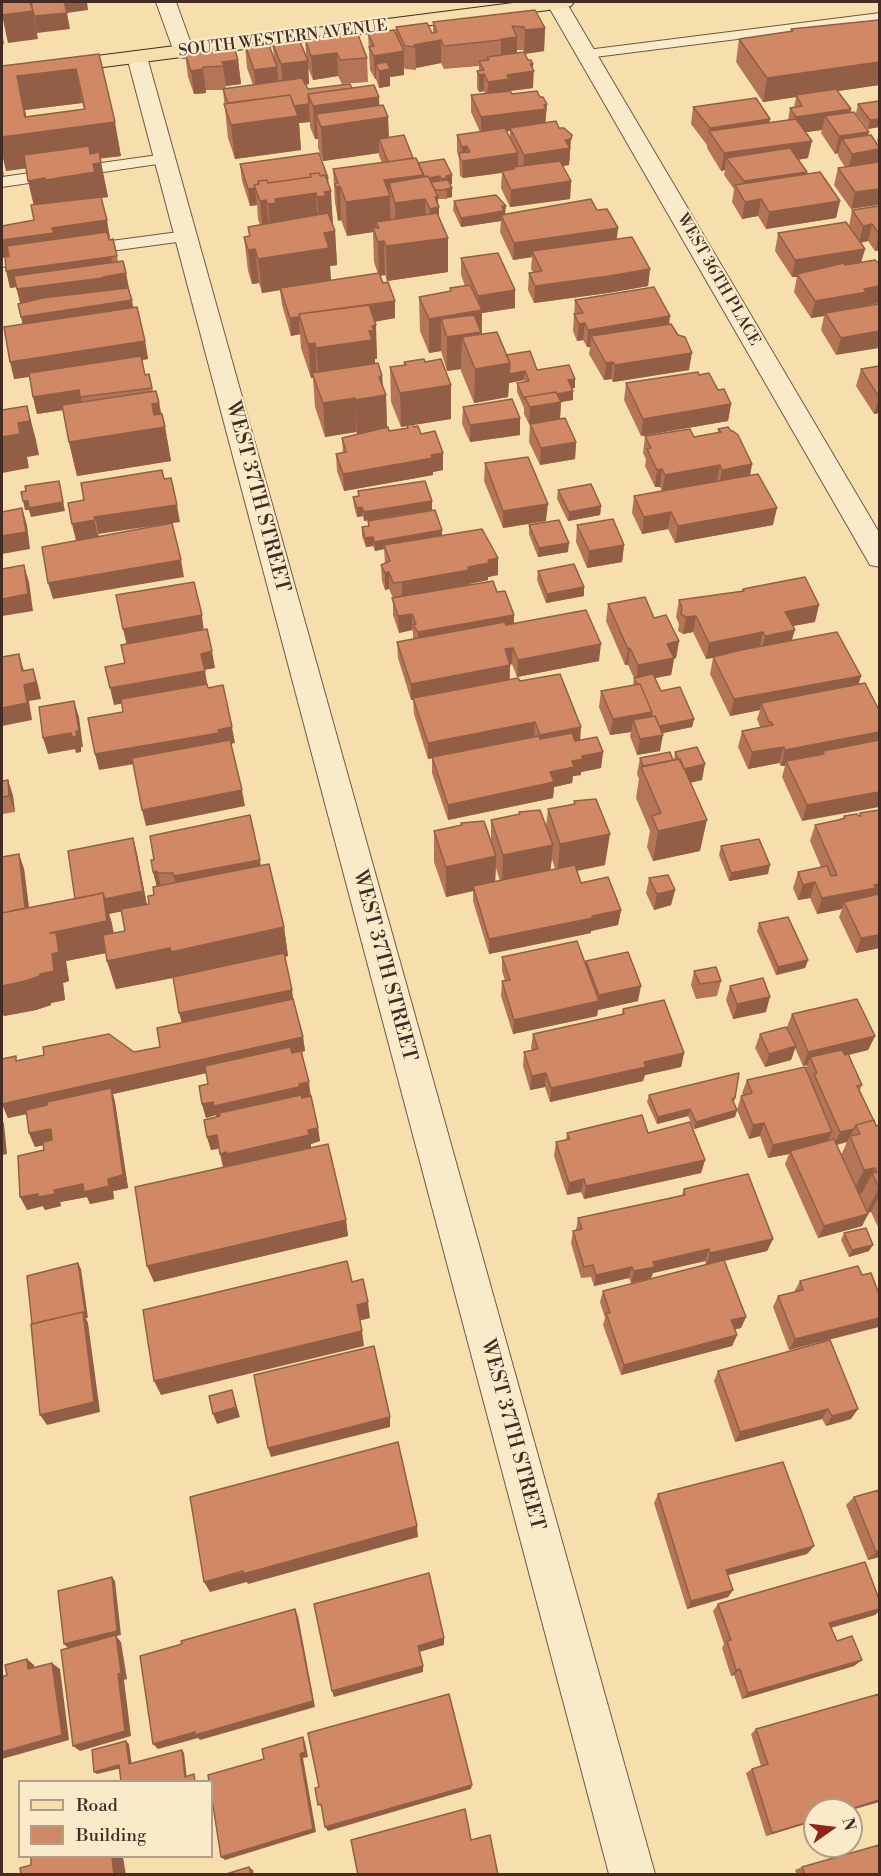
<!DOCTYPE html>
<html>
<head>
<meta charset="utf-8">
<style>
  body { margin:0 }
  #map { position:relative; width:881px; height:1876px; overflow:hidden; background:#f6dfad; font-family:"Libre Bodoni",serif }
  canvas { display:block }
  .frame { position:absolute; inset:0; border:3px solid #422c24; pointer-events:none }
  .legend { position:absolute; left:18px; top:1780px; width:195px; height:78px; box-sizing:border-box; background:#f9eaca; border:2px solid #b09e88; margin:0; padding:8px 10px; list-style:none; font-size:18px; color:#422c24 }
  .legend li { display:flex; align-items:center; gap:12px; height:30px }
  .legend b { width:30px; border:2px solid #b09e88 }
  .north { position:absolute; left:803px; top:1798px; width:60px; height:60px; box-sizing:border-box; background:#f9eaca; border:2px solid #b09e88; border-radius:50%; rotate:76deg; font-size:16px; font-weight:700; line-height:24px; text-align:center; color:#422c24 }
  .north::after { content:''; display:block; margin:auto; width:21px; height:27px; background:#8f2418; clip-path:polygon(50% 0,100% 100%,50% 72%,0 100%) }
</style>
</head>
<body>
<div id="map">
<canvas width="881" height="1876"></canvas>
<div class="frame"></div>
<ul class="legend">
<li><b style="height:8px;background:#f6dfad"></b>Road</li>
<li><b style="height:16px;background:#d18864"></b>Building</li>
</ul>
<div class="north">N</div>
</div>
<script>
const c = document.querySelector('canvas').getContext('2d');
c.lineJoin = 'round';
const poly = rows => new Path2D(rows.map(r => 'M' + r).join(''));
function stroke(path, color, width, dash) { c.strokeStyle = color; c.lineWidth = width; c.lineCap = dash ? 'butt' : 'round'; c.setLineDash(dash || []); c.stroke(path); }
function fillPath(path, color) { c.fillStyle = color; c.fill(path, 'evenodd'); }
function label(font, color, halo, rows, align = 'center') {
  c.font = font + ' "Libre Bodoni",serif'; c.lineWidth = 4.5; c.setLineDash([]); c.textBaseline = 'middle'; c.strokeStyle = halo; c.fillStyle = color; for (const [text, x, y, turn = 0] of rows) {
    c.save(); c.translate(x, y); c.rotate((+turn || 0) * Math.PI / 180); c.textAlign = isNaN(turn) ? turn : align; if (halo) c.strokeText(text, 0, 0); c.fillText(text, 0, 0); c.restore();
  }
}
const lane = poly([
  [880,13,880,21,587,58,580,54,587,50,880,13],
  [165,154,173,159,171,162,2,187,2,177,165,154],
  [186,231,194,236,192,240,81,255,75,254,73,250,75,246,81,245,186,231],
  [38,252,44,253,47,257,44,261,2,267,2,257,38,252]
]);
const street = poly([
  [156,2,176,2,194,52,191,56,184,58,177,56,174,52,156,2],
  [546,2,566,2,880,534,880,567,870,565,866,558,546,2],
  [137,51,144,53,147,57,655,1874,609,1874,127,57,130,53,137,51]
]);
const primary = poly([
  [521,2,574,2,571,6,564,8,2,80,2,68,521,2]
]);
const wall = poly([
  [879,20,879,85,838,91,851,109,850,113,868,135,871,135,851,209,834,185,838,168,845,167,838,156,838,153,835,154,821,133,822,130,805,132,808,158,798,160,807,172,806,174,840,201,836,218,766,229,758,216,742,219,732,202,734,189,724,175,725,170,721,171,707,148,707,145,691,124,693,107,770,122,788,120,790,108,794,108,796,97,763,102,736,62,739,39,790,32,791,29],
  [433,22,545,28,544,51,525,54,534,71,533,88,510,91,512,94,540,97,547,104,545,123,570,156,569,165,563,166,571,181,570,199,510,207,501,188,502,173,463,178,460,176,459,158,457,152,457,135,480,132,471,112,471,95,485,94,484,91,479,92,477,88,477,71,479,71,479,66,444,69,441,63,416,68,416,70,405,69,404,67,404,75,390,77,390,86,379,88,376,79,375,79,370,70,368,33,396,36,396,27,433,33],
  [517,50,523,50,524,52,517,53],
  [506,131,510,131,510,138],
  [305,38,367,58,368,82,342,84,338,76,313,80,308,68,309,84,306,85,308,89,352,88,379,106,388,117,389,137,418,163,452,184,450,184,452,197,447,198,447,199,438,199,439,217,448,238,448,272,387,281,385,275,380,276,395,318,375,322,377,359,375,359,375,364,382,376,383,387,386,395,387,428,389,431,407,428,407,426,401,427,391,402,390,367,404,365,404,362,425,362,451,385,451,419,413,425,421,434,443,470,433,472,433,475,344,491,337,471,336,454,343,453,342,438,357,434,356,432,325,437,315,407,313,378,311,378,301,348,300,334,291,336,282,305,280,290,262,293,259,283,252,284,248,271,244,237,249,236,248,227,260,225,258,219,257,205,250,206,242,181,240,164,328,178,333,225,335,231,337,265,330,266,331,281,378,274,374,262,373,232,347,236,341,220,338,221,336,208,335,203,333,169,382,163,379,156,379,153,323,161,318,148,318,139,315,139,310,127,310,122,299,123,301,150,235,159,228,138,223,90,206,90,206,93,194,94,188,77,185,53,238,60,241,84,226,86,226,88,253,85,247,68,245,45,274,57,272,42,306,56],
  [99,54,121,156,100,158,108,197,101,198,110,238,108,238,109,240,113,239,118,261,126,273,133,308,145,341,148,359,141,360,145,375,149,374,153,391,159,403,165,427,171,461,77,476,69,442,63,410,37,414,33,397,29,377,14,379,23,324,20,303,16,287,10,288,5,257,2,258,2,226,34,220,34,205,26,168,6,171,2,66],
  [82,103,84,109,26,117,25,110],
  [879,101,879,127,868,129,856,113,858,104],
  [879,133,879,144,877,141],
  [454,201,505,214,597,210,618,228,616,239,650,269,648,286,608,293,534,303,528,290,529,273,533,272,531,269,532,257,513,260,500,232,501,221,461,227,453,210],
  [879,206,879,250,875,251,868,241,860,243,865,249,861,262,879,262,879,303,864,306,836,355,821,330,824,316,811,318,794,292,797,277,792,277,775,251,778,233,849,226,852,210],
  [461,258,515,290,515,308,482,313,482,334,506,355,575,388,572,388,573,391,573,400,561,402,560,419,529,424,524,414,524,408,517,392,517,383,525,382,524,380,509,383,508,397,474,403,461,371,461,369,447,371,441,351,429,353,420,331,419,297,450,292,450,288,465,286,461,275],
  [575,300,669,324,689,370,613,382,611,379,604,380,589,354,590,347,587,347,583,340,577,341,573,331],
  [879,366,879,413,874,414,856,386,861,369],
  [626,383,718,390,731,404,728,421,641,436,624,400],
  [463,407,520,418,520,435,470,442,462,424],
  [530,424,576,442,575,459,540,465,529,442],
  [718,429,752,464,750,475,773,525,675,543,668,529,642,534,632,513,634,496,662,491,660,487,655,487,645,466,646,459,643,453,645,436,694,437,718,433],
  [485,463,546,521,503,528,484,481],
  [558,490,601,506,600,515,568,521,557,499],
  [358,491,432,510,364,521,363,516,357,517,354,506,353,497,358,496],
  [368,521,442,535,498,575,488,577,488,580,469,584,469,585,497,592,514,615,514,623,599,661,517,677,512,664,510,665,510,680,520,681,580,740,603,752,601,768,581,772,581,775,573,776,572,783,554,787,553,798,448,820,432,773,432,758,428,759,414,714,413,700,411,700,398,658,397,642,413,639,413,632,412,630,399,633,393,615,393,598,389,589,385,590,382,581,381,565,385,563,384,549,375,551,373,546,366,547,362,536,362,527,368,526],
  [529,525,568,552,538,557,529,534],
  [577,525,624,545,622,562,587,568,576,542],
  [538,571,584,596,546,603,537,580],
  [743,589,815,622,793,626,792,641,861,676,802,821,782,777,785,766,781,766,779,763,748,769,738,747,742,731,760,727,757,719,760,710,730,716,710,674,713,658,706,659,693,632,683,634,678,631,679,624,676,617,679,600,742,591],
  [608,604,654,618,679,641,676,658,674,659,671,675,655,678,661,691,694,719,692,727,662,733,660,751,637,755,630,736,631,732,610,735,599,707,601,691,633,685,634,678,628,665,625,665,606,621],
  [675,752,702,780,690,783,700,851,653,861,647,847,650,831,636,798,639,779,637,774,640,758,674,760],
  [8,780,13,796,15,812,2,814,2,781],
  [574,801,605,865,576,871,581,883,621,910,618,925,591,931,591,933,489,954,473,901,473,891,446,897,434,862,434,831,461,826,461,823,491,839,491,820,519,814,519,812,546,826,548,809,574,804],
  [552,859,555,869,550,870],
  [496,868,500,881,495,882],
  [879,810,879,948,856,953,839,917,842,909,817,914,810,898,798,900,793,888,798,872,821,867,810,841,815,825,838,820,843,819,844,816,859,816,860,813],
  [133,838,137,854,147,904,149,904,154,895,157,886,153,872,260,866,284,927,288,956,285,957,293,999,303,1037,305,1051,302,1052,318,1128,320,1141,311,1144,311,1148,346,1220,348,1236,154,1282,147,1266,230,1166,219,1149,211,1150,207,1137,216,1117,216,1115,206,1118,202,1104,208,1084,207,1073,113,1094,115,1102,128,1188,113,1191,114,1199,90,1204,87,1197,60,1202,61,1206,45,1210,43,1206,27,1210,44,1150,44,1145,35,1147,29,1133,27,1114,8,1118,2,1104,18,1060,134,1052,160,1047,182,1023,173,978,116,989,107,961,106,953,66,961,69,981,63,983,65,1000,51,1003,51,1005,36,1010,4,1016,2,1012,2,857,19,854,24,869,29,908,75,899],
  [121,911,125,931,114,933,109,914],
  [721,846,768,874,729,881,719,855],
  [649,878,675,890,671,905,654,910,646,893],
  [759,923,808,960,805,968,776,975,757,931],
  [502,957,585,965,586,961,638,1001,598,1010,597,1016,513,1034,501,996,502,981,505,981,502,971],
  [694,971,721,981,717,996,696,999,691,985],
  [730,986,766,1012,733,1019,726,1000],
  [623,1009,684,1053,681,1067,645,1075,643,1081,550,1102,545,1087,530,1090,523,1066,524,1052,532,1050,531,1048,533,1034,622,1014],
  [792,1014,875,1036,868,1050,849,1055,862,1085,860,1090,876,1126,879,1125,879,1227,878,1227,871,1212,868,1213,868,1214,862,1226,818,1238,785,1164,789,1154,768,1158,760,1136,749,1139,737,1110,735,1117,694,1129,688,1116,657,1124,647,1102,649,1095,735,1098,734,1102,737,1110,741,1096,743,1095,742,1093,747,1080,805,1069,807,1065,803,1066,795,1048,791,1060,765,1067,755,1048,760,1034,787,1027],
  [847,1142,841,1155,837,1145],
  [567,1133,648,1133,705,1160,701,1173,584,1199,581,1192,567,1195,554,1156,556,1142,566,1140],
  [684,1189,773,1239,767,1251,724,1261,746,1317,741,1328,735,1329,737,1335,732,1346,621,1375,603,1325,605,1318,600,1302,603,1291,706,1265,705,1261,653,1273,651,1278,631,1283,629,1278,594,1286,591,1277,581,1278,571,1243,573,1231,576,1230,578,1218,682,1195],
  [844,1233,869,1251,849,1257,841,1240],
  [858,1266,789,1350,773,1307,778,1296,794,1292,800,1281],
  [830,1340,851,1419,826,1426,822,1419,735,1442,714,1381,718,1371],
  [879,1490,879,1557,868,1560,846,1505,854,1497],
  [658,1494,814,1546,807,1554,728,1575,733,1590,728,1597,687,1609,654,1503],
  [879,1599,879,1611,875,1615,831,1628,837,1641,862,1660,854,1666,742,1699,734,1675,731,1676,722,1648,724,1644,713,1611,718,1604],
  [879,1694,879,1802,851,1810,815,1810,815,1821,766,1836,746,1773,752,1769,761,1766,751,1734,756,1729],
  [802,1867,879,1875,797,1875,795,1870]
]);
const shadedWall = poly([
  [64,2,87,2,88,10,67,13,70,29,37,33,34,16],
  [33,11,38,39,8,43,2,15],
  [545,28,544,51,524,54,525,30],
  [2,33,4,44,2,44],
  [517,37,517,60,501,62,501,39],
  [441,40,441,63,416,68,415,47,414,45],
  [404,51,404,75,390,77,390,86,379,88,379,71,376,64,376,79,375,79,374,56],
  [337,53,338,76,313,80,311,56],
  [238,60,241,84,226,86,222,62],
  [308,61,309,84,283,88,281,64],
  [879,62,879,85,797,97,796,95,796,97,763,102,767,78],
  [530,64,533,64,533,88,509,91,487,99,488,82],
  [277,67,279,90,256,93,254,70],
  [76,69,82,103,25,110,29,133,115,122,121,156,6,171,2,154,2,137,25,117,17,76],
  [203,69,206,93,194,94,191,71],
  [484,74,484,91,479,92,479,75],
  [379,97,380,119,388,117,389,151,379,139,379,153,323,161,321,127,316,114,318,139,315,139,313,106],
  [309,104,310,122,299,123,301,150,235,159,231,125,231,115],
  [547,104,545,127,510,128,510,131,481,134,481,117],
  [851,109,848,126,825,116,822,130,793,134,796,117],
  [770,119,767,136,709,131,707,145,710,128],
  [879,119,879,127,868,129,870,120],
  [869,132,865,149,842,139,838,153,835,154,839,136],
  [571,139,569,165,523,172,524,155,565,140],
  [812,141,808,158,735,169,726,158,725,170,721,171,724,153],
  [467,146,467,161,518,153,518,170,514,167,514,171,463,178,462,147],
  [879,149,879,157,877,166,848,171,852,154],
  [101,163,108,197,100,198,36,215,28,181,93,164],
  [2,164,4,177,2,177],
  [807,172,803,189,741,195,744,181],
  [424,175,440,176,440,186,425,199,426,233,396,237,395,203,389,183,391,230,379,228,376,222,377,232,373,228,373,232,347,236,346,202,384,180],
  [452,175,452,184,447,185,441,188,441,179,446,176],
  [328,178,329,192,331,191,333,225,320,232,317,197,316,193,318,228,271,238,268,204,266,200,270,234,263,235,260,201,312,180],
  [571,181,570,199,510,207,511,190],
  [340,186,341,220,338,221,336,187],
  [255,188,257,205,250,206,248,189],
  [452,188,452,197,447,198,447,190,446,189],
  [879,189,879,205,851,209,855,192],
  [435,197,438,197,438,208,439,207,439,239,448,238,448,272,387,281,386,246,430,240,430,209],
  [761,199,758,216,742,219,745,202],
  [840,201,836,218,766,229,769,212],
  [502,206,506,206,505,215,501,215,501,221,461,227,461,218],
  [107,220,110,238,56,245,57,250,2,258,2,240,52,228],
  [872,224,868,241,859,243,863,226],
  [618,228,616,246,532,251,532,257,513,260,514,243],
  [335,231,337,265,330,266,331,282,262,293,258,259,324,233],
  [879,234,879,250,875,251],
  [384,241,385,275,379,276,378,242],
  [255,249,259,283,252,284,248,250],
  [865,249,860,266,797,274,797,277,792,277,795,260],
  [111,256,114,273,10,288,6,271],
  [650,269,648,286,608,293,534,303,535,286],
  [126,273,129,291,21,306,17,289],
  [879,286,879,303,864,306,863,310,825,313,824,316,811,318,815,301,864,289],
  [515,290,515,308,482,313,481,344,462,337,461,369,447,371,447,337,441,319,441,351,429,353,429,319,477,311,478,296],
  [132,300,135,318,25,335,21,317],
  [395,301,395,318,305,333,299,317],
  [670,316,668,334,591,336,590,347,587,347,588,330],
  [299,317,300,334,291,336,290,318],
  [585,323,583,340,577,341,579,324],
  [376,325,377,359,375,359,375,365,319,382,316,348,369,331,372,326],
  [879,331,879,348,836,355,841,338],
  [145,341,148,359,14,379,10,362],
  [315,343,317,377,312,373,313,378,311,378,308,344],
  [692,353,689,370,613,382,615,365],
  [613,362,611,379,604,380,606,363],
  [510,363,525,371,524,380,509,383,508,397,474,403,475,369],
  [382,376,383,396,386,395,387,429,357,434,355,400,379,377],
  [575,379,575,388,567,389,568,380],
  [451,385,451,419,401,427,400,393],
  [79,390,83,407,37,414,33,397],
  [573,391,573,400,561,402,560,419,529,424,530,407,526,399],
  [879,397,879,413,874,414],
  [355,398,356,432,325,437,323,403],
  [159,403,163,427,165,427,171,461,77,476,69,442,152,404],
  [731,404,728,421,641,436,643,419],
  [27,406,36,440,39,455,27,457,29,468,2,473,2,437,18,423],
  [520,418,520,435,470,442,470,425],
  [576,442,575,459,540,465,541,448],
  [443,453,443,470,433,472,433,475,344,491,343,474],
  [752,464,749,481,719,487,722,470],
  [720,465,717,482,662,492,665,475],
  [662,469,660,487,655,487,657,470],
  [59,481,65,511,31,517,29,510,25,510,23,501],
  [432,501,432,510,364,521,364,512],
  [548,504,546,521,503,528,503,511],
  [177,505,180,522,98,534,94,517],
  [601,506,600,515,568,521,569,512],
  [362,507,363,516,357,517,357,508],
  [22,508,27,525,30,549,2,554,2,536],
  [777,508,773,525,675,543,678,526],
  [671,512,668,529,642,534,644,517],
  [95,520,99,537,76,541,72,524],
  [442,530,442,539,384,545,384,549,375,551,374,542],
  [373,537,373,546,366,547,365,538],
  [569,543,568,552,538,557,539,548],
  [624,545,622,562,587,568,589,551],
  [498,558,498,575,488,577,488,580,469,584,469,587,402,599,402,582,468,567,488,560],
  [181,560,184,577,53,599,48,583],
  [24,565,29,582,33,611,2,616,2,599],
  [389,572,389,589,385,590,385,573],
  [584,587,584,596,546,603,547,594],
  [819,605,815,622,781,628,785,612],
  [412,614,412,630,399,633,398,616],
  [202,615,204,632,127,646,123,629],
  [514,615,513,632,418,649,418,632],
  [696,616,693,632,683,634,686,617],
  [795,630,790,646,761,652,765,636],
  [763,632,759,649,706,659,709,643],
  [679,641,676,658,674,659,671,675,636,682,638,665,667,644],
  [601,644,599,661,517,677,518,660],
  [513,648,512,664,504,666,505,649],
  [630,648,628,665,625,665,628,649],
  [212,651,215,668,204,670,201,654],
  [19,654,24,671,33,669,38,685,41,699,29,701,32,720,2,726,2,708,22,671],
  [510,665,509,681,413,698,413,700,411,700,411,684],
  [205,671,208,688,114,705,110,688],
  [861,676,856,693,761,703,760,710,730,716,734,699],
  [74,701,79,717,83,747,81,747,81,752,76,753,75,749,48,754,43,738],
  [652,712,649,728,633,720,631,732,610,735,613,719],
  [694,719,692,727,654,735,656,726],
  [535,722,534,738,428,759,428,743],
  [232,727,235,743,221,746,222,749,99,770,95,754],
  [581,727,580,743,538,751,540,735],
  [879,732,879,747,823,751,821,759,786,761,785,766,781,766,785,750],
  [663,735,660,751,637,755,640,739],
  [784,747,779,763,748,769,752,752],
  [603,752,601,768,581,772,581,775,573,776,572,783,554,787,553,798,448,820,448,805,550,772,582,756],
  [705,764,702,780,680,785,683,769],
  [8,780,13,796,15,812,9,796],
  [242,790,245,806,146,826,142,810],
  [879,792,879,807,802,821,807,805],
  [707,820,700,851,653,861,658,831],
  [610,834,605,865,557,875,560,844],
  [133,838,137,854,147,906,109,914,112,923,116,951,66,961,69,981,63,983,65,1000,51,1003,51,1005,36,1010,4,1016,2,1012,2,986,50,933,81,920],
  [553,845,550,875,502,885,503,855],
  [19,854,24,869,33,939,2,945],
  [496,856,495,886,473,886,473,891,446,897,446,867],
  [260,860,262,875,177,891,174,876],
  [770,865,768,874,729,881,731,873],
  [157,871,161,886,157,887,153,872],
  [815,882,810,898,798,900,803,885],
  [879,884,879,898,844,902,842,909,817,914,822,898],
  [675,890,671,905,654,910,657,894],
  [621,910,618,925,591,931,591,933,489,954,489,939],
  [284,927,288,956,178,980,177,977,116,989,107,961,170,948],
  [879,935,879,948,856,953,861,938],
  [808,960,805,968,776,975,778,967],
  [641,986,638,1001,598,1010,597,1016,513,1034,514,1020,598,1002,599,995],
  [292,990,294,1004,183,1027,179,1013],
  [770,997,766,1012,733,1019,737,1004],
  [875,1036,868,1050,813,1063,810,1057,807,1065,803,1066,808,1052],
  [303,1037,305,1051,113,1094,115,1102,128,1188,113,1191,114,1199,90,1204,87,1197,60,1202,61,1206,45,1210,43,1206,27,1210,20,1197,108,1179,112,1095,8,1118,2,1104],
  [796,1046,791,1060,765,1067,769,1054],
  [684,1053,681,1067,645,1075,643,1081,550,1102,551,1088,644,1062],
  [546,1073,545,1087,530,1090,532,1076],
  [309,1082,310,1096,217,1119,216,1115,206,1118,202,1104],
  [690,1109,688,1116,657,1124,658,1117],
  [737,1110,735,1117,694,1129,696,1122],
  [2,1119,4,1124,7,1154,2,1155],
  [764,1123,760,1136,749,1139,753,1125],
  [318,1128,320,1141,311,1144,311,1149,223,1167,220,1154],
  [51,1129,57,1142,35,1147,29,1133],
  [854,1129,847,1142,834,1145,840,1132],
  [832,1132,826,1145,790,1151,789,1154,768,1158,773,1145],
  [217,1135,220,1148,211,1150,207,1137],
  [705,1160,701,1173,584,1199,586,1186],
  [875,1168,862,1193,851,1195,864,1170],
  [584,1179,581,1192,567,1195,569,1183],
  [879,1188,879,1196,871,1212,866,1213],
  [868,1214,862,1226,818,1238,824,1226],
  [346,1220,348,1236,154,1282,147,1266],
  [773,1239,767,1251,706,1265,710,1253],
  [873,1245,869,1251,849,1257,852,1250],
  [709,1249,705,1261,653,1273,651,1278,631,1283,634,1271,653,1262],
  [78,1263,81,1269,88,1318,86,1318,88,1323,100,1412,47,1425,40,1415],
  [632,1267,629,1278,594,1286,596,1275],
  [368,1302,370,1318,358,1321,357,1305],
  [746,1317,741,1328,727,1331,731,1320],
  [879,1318,879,1327,789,1350,795,1339],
  [362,1331,364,1346,161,1395,154,1381],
  [737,1335,732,1346,621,1375,624,1365],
  [232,1390,240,1417,217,1424,213,1414],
  [828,1409,822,1419,735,1442,740,1432],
  [858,1409,851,1419,826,1426,832,1416],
  [390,1417,390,1427,271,1457,268,1448],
  [417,1526,418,1537,248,1584,247,1582,210,1592,204,1582],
  [814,1546,807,1554,721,1577,726,1570],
  [879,1551,879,1557,868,1560,876,1552],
  [112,1577,115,1581,121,1635,116,1636,121,1642,127,1679,124,1680,131,1736,80,1751,73,1746,118,1674,116,1636,68,1648,64,1644],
  [733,1590,728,1597,687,1609,691,1601],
  [295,1609,298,1616,315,1707,200,1740,198,1738,158,1749,153,1744],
  [879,1609,879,1611,875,1615,822,1630,829,1623],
  [444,1638,444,1645,419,1652,418,1646],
  [27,1659,34,1665,35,1675,28,1669],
  [862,1660,854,1666,742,1699,748,1693],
  [52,1663,60,1669,69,1740,2,1759,2,1752],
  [423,1666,423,1672,334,1697,332,1691],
  [740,1669,734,1675,731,1676,736,1670],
  [303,1737,305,1742,308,1757,303,1758,316,1832,225,1860,221,1857,300,1754],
  [126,1741,129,1744,132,1766,129,1764],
  [182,1750,184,1753,187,1779,185,1777],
  [119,1765,122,1768,97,1774,94,1772],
  [472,1785,471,1789,328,1831,325,1827],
  [879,1800,879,1802,851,1810,847,1810],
  [815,1820,815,1821,766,1836,772,1833],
  [112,1857,123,1857,126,1875,114,1875],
  [249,1867,253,1870,254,1875,251,1875]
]);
const building = poly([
  [2,2,30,2,33,11,2,15,2,2],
  [31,2,64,2,67,13,34,16,31,2],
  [535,10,545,28,525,30,524,27,512,26,517,37,501,39,501,40,444,46,441,40,414,45,415,47,405,46,396,27,427,23,432,33,437,32,433,22,535,10],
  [879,20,879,62,767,78,739,39,793,31,791,29,879,20],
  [394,30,404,51,374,56,369,47,374,46,368,33,394,30],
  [357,32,367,58,340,60,337,53,311,56,305,38,357,32],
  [299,39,308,61,281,64,272,42,299,39],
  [268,42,277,67,254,70,245,45,247,43,268,42],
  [234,47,238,60,222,62,224,66,203,67,203,69,191,71,185,53,234,47],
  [524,52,528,60,531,60,533,64,530,64,534,71,507,75,509,79,488,82,484,74,479,75,477,71,484,70,479,61,489,60,487,57,524,52],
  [99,54,115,122,2,137,2,66,99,54],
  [76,69,85,109,25,117,17,76,76,69],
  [387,62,390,69,379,71,376,64,387,62],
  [302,78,308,89,350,84,352,88,308,94,309,104,294,106,290,95,228,103,223,89,302,78],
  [374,85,379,97,313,106,308,94,374,85],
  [836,89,851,109,796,117,790,108,802,106,796,95,836,89],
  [510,91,512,94,537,91,540,97,543,97,547,104,544,105,546,109,481,117,471,95,510,91],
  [290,95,298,116,231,125,224,104,290,95],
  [756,98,770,119,710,128,693,107,756,98],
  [879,101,879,119,870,120,858,104,879,101],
  [383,105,388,117,321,127,316,114,383,105],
  [854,112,869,132,839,136,825,116,854,112],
  [796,119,812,141,724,153,709,131,796,119],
  [556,121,559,128,564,128,572,135,571,139,565,140,570,148,524,155,510,128,556,121],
  [505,128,518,153,463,161,460,159,459,153,470,152,467,146,462,147,457,135,505,128],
  [404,135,413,158,388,162,379,139,404,135],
  [871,135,879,147,879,149,852,154,842,139,871,135],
  [89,146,90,154,99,152,101,163,93,164,95,172,46,180,45,178,28,181,24,155,89,146],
  [790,148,807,172,744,181,726,158,790,148],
  [319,153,328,178,326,178,325,175,320,176,319,173,310,174,311,177,268,183,267,180,258,181,259,184,254,185,255,188,248,189,240,164,319,153],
  [416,158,424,175,384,180,390,196,346,202,340,186,336,187,335,184,338,183,333,169,416,158],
  [444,159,452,175,446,176,447,178,441,179,440,176,429,178,428,176,424,177,418,163,444,159],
  [560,161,571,181,511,190,502,171,514,169,514,167,560,161],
  [879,162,879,189,855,192,838,168,879,162],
  [820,172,840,201,769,212,761,199,745,202,735,185,820,172],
  [319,173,320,176,325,175,331,191,324,192,326,196,317,197,316,193,275,199,276,203,268,204,266,200,260,201,254,185,259,184,258,181,267,180,268,183,311,177,310,174,319,173],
  [428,176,438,197,435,197,439,207,430,209,425,199,395,203,389,183,428,176],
  [448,180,452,188,446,189,447,190,435,190,431,182,448,180],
  [496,195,506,206,502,206,504,211,461,218,454,201,496,195],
  [101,197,107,220,52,228,54,233,2,240,2,226,34,220,31,205,101,197],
  [591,199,597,210,607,209,618,228,514,243,501,215,591,199],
  [879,206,879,234,872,224,863,226,852,210,879,206],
  [328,213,335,231,324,233,329,248,258,259,255,249,248,250,244,237,250,236,248,227,328,213],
  [437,213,448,238,386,246,384,241,378,242,373,228,379,228,376,222,437,213],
  [846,222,865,249,795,260,778,233,846,222],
  [107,232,109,240,113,239,117,256,6,271,5,257,9,256,7,246,107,232],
  [632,237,650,269,609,276,535,286,529,273,542,271,532,251,632,237],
  [498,253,515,290,478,296,461,258,498,253],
  [875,260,877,262,879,262,879,286,864,289,867,292,815,301,797,274,844,263,845,265,875,260],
  [123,261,126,273,103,277,103,278,17,289,14,276,123,261],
  [379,273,383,283,388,282,395,301,299,314,299,317,290,318,280,288,379,273],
  [470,285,482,310,429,319,419,297,451,291,450,288,470,285],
  [654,287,670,316,588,330,585,323,579,324,574,314,583,313,575,300,654,287],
  [128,288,132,300,21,317,18,304,42,298,128,288],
  [879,304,879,331,841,338,825,313,879,304],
  [369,305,376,325,372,326,374,331,369,331,372,340,316,348,315,343,308,344,299,314,369,305],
  [137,307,145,341,10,362,4,327,137,307],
  [474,315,481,332,447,337,441,319,474,315],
  [671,324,678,335,685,337,692,353,615,365,613,362,606,363,591,336,671,324],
  [497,332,510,363,475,369,462,337,497,332],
  [530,351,537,370,569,365,575,379,568,380,573,391,557,394,556,392,525,397,524,399,517,383,529,381,525,371,509,374,510,363,506,355,530,351],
  [141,356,145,375,149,374,152,388,80,397,79,390,33,397,29,373,141,356],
  [424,359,425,362,441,359,451,385,400,393,390,367,406,365,404,362,424,359],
  [378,363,382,376,379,377,386,395,355,400,355,398,323,403,312,373,378,363],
  [879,366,879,397,861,369,879,366],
  [698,372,699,375,709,373,718,390,724,389,731,404,643,419,626,383,698,372],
  [156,391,159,403,152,404,154,415,162,414,165,427,69,442,62,405,156,391],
  [556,392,561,402,530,407,525,397,556,392],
  [512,399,520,418,470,425,463,407,512,399],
  [27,406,30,421,18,423,20,434,2,437,2,410,27,406],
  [565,418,576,442,541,448,530,424,565,418],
  [413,424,414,427,418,426,421,434,435,431,443,453,431,455,433,458,343,474,336,454,346,452,342,438,388,427,389,431,408,428,407,425,413,424],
  [728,427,731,431,733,431,738,435,752,464,722,470,720,465,665,475,662,469,657,470,647,449,651,448,645,436,690,429,694,437,721,432,718,429,728,427],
  [528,457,548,504,503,511,485,463,528,457],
  [162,470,164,479,171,478,177,505,94,517,95,520,72,524,68,503,84,500,81,483,162,470],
  [758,474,777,508,678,526,671,512,644,517,634,496,758,474],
  [59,481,63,502,29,508,28,501,23,501,21,492,26,491,25,486,59,481],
  [425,481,432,501,364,512,362,507,357,508,353,497,359,496,358,491,425,481],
  [591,484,601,506,569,512,558,490,591,484],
  [22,508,26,532,2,536,2,512,22,508],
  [435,510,442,530,374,542,373,537,365,538,362,527,369,526,368,521,435,510],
  [613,519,624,545,589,551,577,525,613,519],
  [559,520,569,543,539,548,529,525,559,520],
  [172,523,181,560,48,583,42,547,172,523],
  [482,529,498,558,488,560,489,563,468,567,469,570,402,582,393,583,389,572,385,573,381,565,390,561,384,545,482,529],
  [574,564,584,587,547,594,538,571,574,564],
  [24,565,28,594,2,599,2,569,24,565],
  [805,577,819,605,785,612,795,630,765,636,763,632,709,643,696,616,686,617,681,614,682,608,679,600,744,591,743,589,805,577],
  [493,581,497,592,505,591,514,615,418,632,413,625,416,624,412,614,398,616,392,598,493,581],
  [194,582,202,615,123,629,116,595,194,582],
  [645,597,654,618,666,615,679,641,667,644,674,658,638,665,630,648,628,649,608,604,645,597],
  [586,610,601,644,518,660,513,648,505,649,510,665,411,684,397,642,505,622,506,625,586,610],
  [207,629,212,651,201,654,205,671,110,688,105,667,125,663,121,645,207,629],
  [837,632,861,676,734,699,713,657,741,650,837,632],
  [19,654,22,671,33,669,36,682,24,685,27,703,2,708,2,657,19,654],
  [560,674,581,727,540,735,535,722,428,743,413,698,518,678,520,681,560,674],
  [653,674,661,691,680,687,694,719,659,726,655,716,651,716,652,712,640,684,637,684,634,678,653,674],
  [865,683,879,710,879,732,785,750,784,747,752,752,742,731,773,725,771,722,769,722,761,703,865,683],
  [207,684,208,688,223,685,232,727,218,730,219,733,95,754,88,718,123,712,121,699,207,684],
  [640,684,652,712,613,719,601,691,640,684],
  [74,701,79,731,76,731,77,736,72,737,71,733,43,738,39,707,74,701],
  [655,716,663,735,640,739,633,720,655,716],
  [572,733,575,741,597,737,603,752,582,756,583,759,572,761,574,767,550,772,554,782,448,805,432,757,539,736,540,739,572,733],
  [230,740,242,790,142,810,132,758,230,740],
  [879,740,879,792,807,805,786,761,824,754,823,751,879,740],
  [697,747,705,764,684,769,675,752,697,747],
  [670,752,673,760,643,766,640,758,670,752],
  [680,759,707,820,658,831,652,816,661,813,641,767,680,759],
  [8,780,9,796,2,797,2,781,8,780],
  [596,799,610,834,560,844,548,809,575,804,574,801,596,799],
  [540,810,553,845,503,855,491,820,520,814,519,812,540,810],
  [879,810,879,884,874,885,876,888,822,898,815,882,803,885,798,872,827,866,831,876,837,875,815,825,838,820,845,818,844,816,857,814,859,816,861,816,860,813,879,810],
  [250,815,260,860,174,876,173,873,158,873,157,871,153,872,151,860,154,860,150,836,250,815],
  [484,821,496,856,446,867,434,831,462,825,461,823,484,821],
  [133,838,143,891,105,899,103,893,75,899,68,851,133,838],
  [759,839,770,865,731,873,721,846,759,839],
  [19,854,25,908,2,913,2,857,19,854],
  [269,864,284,927,171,952,170,948,107,961,103,935,125,931,121,909,149,904,148,896,154,895,153,887,269,864],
  [575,865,581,883,608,877,621,910,592,916,593,918,489,939,473,886,575,865],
  [668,875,675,890,657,894,649,878,668,875],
  [103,893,107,921,50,933,56,933,59,952,52,954,54,971,40,974,40,976,25,981,2,986,2,913,103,893],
  [879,894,879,935,861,938,844,902,879,894],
  [788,917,808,960,778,967,759,923,788,917],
  [577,941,599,1001,514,1020,502,981,510,980,502,957,577,941],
  [628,952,641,986,599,995,586,961,628,952],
  [284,953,292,990,179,1013,173,977,284,953],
  [716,967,721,981,700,984,694,971,716,967],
  [763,978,770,997,737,1004,730,986,763,978],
  [293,999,303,1037,2,1104,2,1059,16,1056,16,1061,44,1055,43,1047,109,1034,134,1052,160,1047,157,1028,293,999],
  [857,999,875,1036,808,1052,792,1014,857,999],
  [664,1000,684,1053,644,1062,646,1067,551,1088,546,1073,532,1076,524,1052,538,1049,533,1034,624,1014,623,1009,664,1000],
  [786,1027,796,1046,769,1054,760,1034,786,1027],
  [290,1047,292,1053,301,1051,309,1082,299,1084,299,1087,214,1106,213,1102,202,1104,199,1086,208,1084,205,1066,290,1047],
  [842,1050,845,1055,848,1054,862,1085,857,1086,875,1123,874,1120,856,1125,854,1129,840,1132,814,1074,817,1073,810,1057,842,1050],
  [805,1067,832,1132,773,1145,764,1123,753,1125,741,1096,752,1093,747,1080,805,1067],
  [739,1073,735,1098,732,1099,737,1110,696,1122,690,1109,658,1117,649,1095,739,1073],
  [111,1088,123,1175,108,1179,109,1186,84,1192,83,1184,54,1190,55,1194,38,1197,38,1194,20,1197,18,1156,44,1150,43,1142,52,1140,51,1129,29,1133,26,1110,47,1105,47,1102,111,1088],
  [301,1095,302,1098,311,1096,318,1128,308,1130,309,1135,227,1154,227,1152,220,1154,217,1135,207,1137,204,1120,220,1116,219,1113,301,1095],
  [642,1115,648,1133,690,1122,705,1160,586,1186,584,1179,569,1183,556,1142,570,1139,567,1133,642,1115],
  [874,1120,876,1126,879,1125,879,1188,872,1173,877,1172,875,1168,864,1170,850,1136,860,1134,856,1125,874,1120],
  [2,1129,3,1147,2,1148,2,1129],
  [834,1139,868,1214,824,1226,790,1151,834,1139],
  [328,1144,346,1220,147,1266,135,1187,328,1144],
  [748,1174,773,1239,710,1253,709,1249,653,1262,655,1267,634,1271,632,1267,596,1275,593,1265,584,1267,573,1231,582,1229,578,1218,685,1195,684,1189,748,1174],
  [866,1228,873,1245,852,1250,844,1233,866,1228],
  [724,1260,746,1317,731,1320,737,1335,624,1365,606,1313,610,1313,603,1291,724,1260],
  [347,1261,352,1282,363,1279,368,1302,357,1305,362,1331,154,1381,143,1310,347,1261],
  [78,1263,85,1312,83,1312,32,1324,27,1276,78,1263],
  [858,1266,862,1275,871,1273,879,1294,879,1318,795,1339,778,1296,803,1290,800,1281,858,1266],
  [83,1312,94,1402,40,1415,31,1324,83,1312],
  [830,1340,858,1409,832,1416,828,1409,740,1432,718,1371,830,1340],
  [374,1346,390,1417,268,1448,254,1375,374,1346],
  [232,1390,236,1407,213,1414,209,1396,232,1390],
  [398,1442,417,1526,243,1574,243,1571,204,1582,190,1497,398,1442],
  [783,1462,814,1546,726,1570,733,1590,691,1601,658,1494,783,1462],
  [879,1490,879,1551,876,1552,854,1497,879,1490],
  [865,1562,879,1599,879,1609,829,1623,837,1641,852,1636,862,1660,748,1693,740,1669,736,1670,727,1641,731,1640,718,1604,865,1562],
  [429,1573,444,1638,418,1646,423,1666,332,1691,314,1604,429,1573],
  [112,1577,117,1631,64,1644,58,1591,112,1577],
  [295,1609,313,1701,195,1735,195,1732,153,1744,140,1656,182,1644,181,1641,295,1609],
  [116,1635,121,1673,118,1674,125,1731,73,1746,61,1650,116,1635],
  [27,1659,28,1669,52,1663,62,1735,2,1752,2,1677,7,1675,5,1665,27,1659],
  [449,1694,472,1785,325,1827,321,1804,318,1805,315,1788,319,1787,308,1733,449,1694],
  [879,1694,879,1800,847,1810,815,1810,815,1820,772,1833,752,1769,768,1764,756,1729,879,1694],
  [303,1737,305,1752,300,1754,313,1829,221,1857,212,1799,212,1782,209,1782,208,1775,264,1759,262,1749,303,1737],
  [126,1741,129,1764,182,1750,185,1777,194,1774,195,1782,121,1782,119,1765,94,1772,92,1750,126,1741],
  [465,1809,471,1840,490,1835,498,1875,358,1875,351,1840,465,1809],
  [879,1845,879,1875,805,1875,802,1867,879,1845],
  [31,1857,112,1857,114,1875,21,1875,20,1868,31,1865,31,1857],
  [249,1867,251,1875,223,1875,249,1867]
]);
const farStreetnames = [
  ["SOUTH WESTERN AVENUE",283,39,-7],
  ["WEST 36TH PLACE",718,280,60]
];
const streetNames = [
  ["WEST 37TH STREET",257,497,75],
  ["WEST 37TH STREET",384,966,75],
  ["WEST 37TH STREET",512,1435,75]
];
stroke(lane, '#6f5946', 2);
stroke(street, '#6f5946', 2);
stroke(primary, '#422c24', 2);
fillPath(lane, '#f9eaca');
fillPath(street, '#f9eaca');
fillPath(primary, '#f6dfad');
fillPath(wall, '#b47556');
fillPath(shadedWall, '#925f46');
fillPath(building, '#d18864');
stroke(building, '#925f46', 1.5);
label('16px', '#422c24', '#f9eaca', farStreetnames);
label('20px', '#422c24', '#f9eaca', streetNames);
</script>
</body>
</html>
